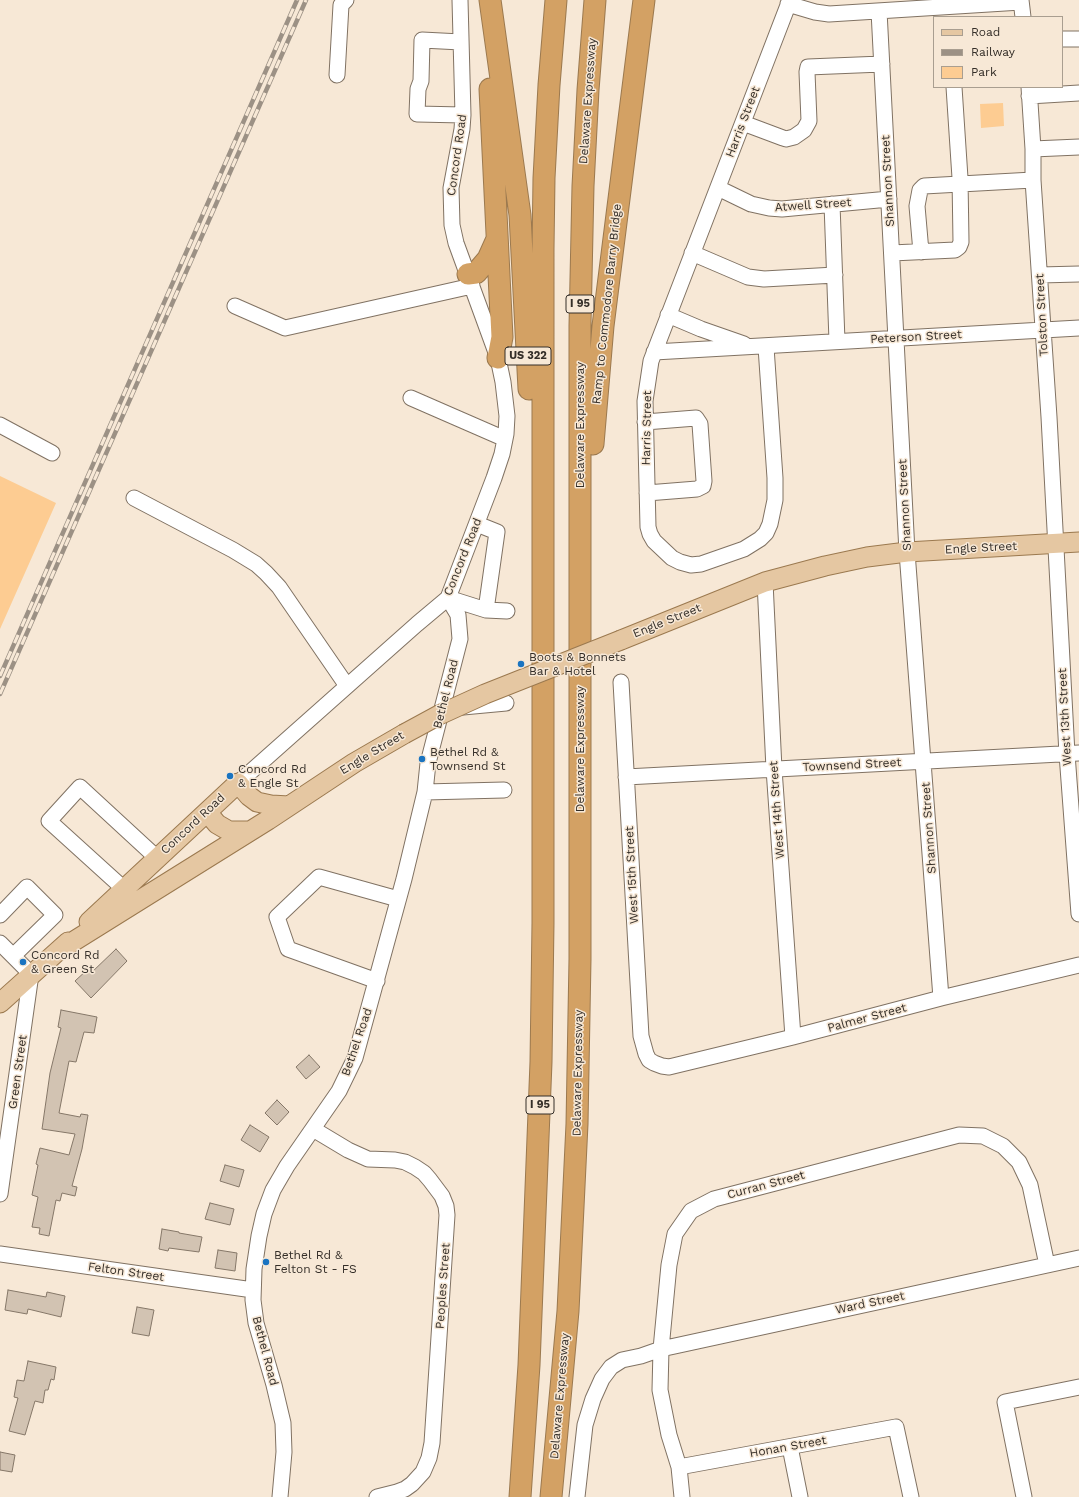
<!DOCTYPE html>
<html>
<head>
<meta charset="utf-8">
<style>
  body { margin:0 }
  #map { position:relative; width:1079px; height:1497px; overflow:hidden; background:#f7e8d6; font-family:"Work Sans",sans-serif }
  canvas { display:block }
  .legend { position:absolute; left:933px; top:16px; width:130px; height:72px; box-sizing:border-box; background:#f7e8d6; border:1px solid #a99e90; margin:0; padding:5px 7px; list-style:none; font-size:12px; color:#342e28 }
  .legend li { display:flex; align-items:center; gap:8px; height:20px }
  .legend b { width:20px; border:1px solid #a99e90 }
</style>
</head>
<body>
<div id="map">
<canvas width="1079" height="1497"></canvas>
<ul class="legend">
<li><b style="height:5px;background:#e5c7a2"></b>Road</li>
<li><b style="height:5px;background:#9c9185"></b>Railway</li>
<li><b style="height:11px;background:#fdcc92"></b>Park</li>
</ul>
</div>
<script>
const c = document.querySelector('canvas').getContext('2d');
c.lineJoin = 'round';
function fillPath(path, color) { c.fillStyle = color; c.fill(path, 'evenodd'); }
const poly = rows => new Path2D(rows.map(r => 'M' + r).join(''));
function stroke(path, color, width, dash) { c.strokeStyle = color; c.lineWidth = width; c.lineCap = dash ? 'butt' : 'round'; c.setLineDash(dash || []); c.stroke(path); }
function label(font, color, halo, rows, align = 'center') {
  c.font = font + ' "Work Sans",sans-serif'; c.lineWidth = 3; c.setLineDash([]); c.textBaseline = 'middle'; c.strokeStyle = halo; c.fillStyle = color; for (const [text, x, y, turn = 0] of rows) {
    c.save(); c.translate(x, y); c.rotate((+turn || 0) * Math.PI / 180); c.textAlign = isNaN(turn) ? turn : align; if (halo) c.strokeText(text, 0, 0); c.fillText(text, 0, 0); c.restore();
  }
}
const green = poly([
  [1003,103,1004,126,981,128,980,104],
  [0,476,56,503,0,629]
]);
const building = poly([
  [116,949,127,961,91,998,75,981,88,969,91,973,116,949],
  [61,1010,97,1017,94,1033,84,1032,76,1062,69,1061,59,1113,80,1117,81,1114,88,1115,82,1149,72,1186,77,1187,75,1196,62,1193,60,1201,56,1200,49,1236,39,1234,40,1228,32,1227,38,1197,32,1195,38,1165,36,1164,40,1148,69,1155,75,1134,42,1129,50,1073,61,1028,58,1027,61,1010],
  [309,1055,320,1067,306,1079,296,1067,309,1055],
  [277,1100,289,1112,277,1125,265,1113,277,1100],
  [250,1125,269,1137,260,1152,241,1140,250,1125],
  [225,1165,244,1170,239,1187,220,1181,225,1165],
  [210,1203,234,1209,230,1225,205,1219,210,1203],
  [162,1229,179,1232,179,1233,202,1237,199,1252,169,1248,168,1251,159,1249,162,1229],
  [218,1250,237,1253,235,1271,215,1268,218,1250],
  [8,1290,46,1297,47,1292,65,1296,61,1317,28,1309,27,1314,5,1310,8,1290],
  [137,1307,154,1310,149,1336,132,1333,137,1307],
  [28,1361,56,1367,54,1380,51,1379,48,1390,45,1390,43,1403,35,1401,25,1435,9,1431,18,1398,14,1397,17,1380,24,1381,28,1361],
  [0,1452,15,1455,12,1472,0,1470,0,1452]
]);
const minor = poly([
  [1021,0,1023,17],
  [788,4,815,12,829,14,1021,2],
  [879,11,907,552,941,998],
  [1062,39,1079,39],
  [461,42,422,40,421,81,418,89,417,114,463,115],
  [337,75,341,5,346,0],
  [1029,87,1033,149,1033,180,1049,417,1067,754,1079,914],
  [1029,96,1079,93],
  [743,123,783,138,786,139,794,137,804,130,809,121,807,72,808,67,882,64],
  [1033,149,1079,147],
  [718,188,751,204,769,208,782,209,889,199],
  [832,204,837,341],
  [921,252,917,206,920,190,924,186,1033,180],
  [692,253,748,277,764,279,835,275],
  [892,253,955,250,959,247,961,242,960,178,954,87],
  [1040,275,1079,274],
  [235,306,285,328,472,286],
  [668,315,701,329,744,344],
  [766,347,775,478,775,500,770,524,766,533,760,539,744,549,701,564,691,565,680,562,672,558,654,541,650,534,648,527,645,401,651,361,790,0],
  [654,352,1079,328],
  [411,398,505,439],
  [645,422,696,418,700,424,704,481,703,486,697,489,647,493],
  [0,425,52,453],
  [134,498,233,550,256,564,266,573,279,587,347,686],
  [477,524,497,532,486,610],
  [765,582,774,769,793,1037],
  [448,598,486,610,507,611],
  [621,682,641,1036,646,1054,649,1060,654,1063,662,1066,669,1067,793,1037,941,998,1079,965],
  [463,707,506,703],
  [626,777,1079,753],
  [238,783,417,624,448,598,494,478,502,454,506,434,507,416,503,382,498,358,456,243,452,225,451,188,462,129,463,115,460,0],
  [425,792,504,790],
  [124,889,49,821,80,787,157,858],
  [0,915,27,887,55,915,13,956],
  [0,943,31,974,0,1194],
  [377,981,288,949,277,917,319,877,398,899],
  [313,1129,348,1150,368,1159,395,1160,405,1162,415,1167,424,1173,430,1180,442,1196,446,1206,447,1215,432,1443,429,1458,423,1472,412,1484,405,1489,397,1492,377,1497],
  [0,1254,253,1290],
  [790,1447,800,1497],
  [679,1467,896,1427,911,1497],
  [280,1497,284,1452,283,1423,274,1385,256,1323,253,1300,254,1269,259,1236,264,1214,273,1190,287,1166,339,1091,355,1058,404,879,425,792,428,763,460,639,458,615,448,598],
  [577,1497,585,1425,593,1399,602,1379,611,1367,622,1360,641,1356,661,1349,1079,1258],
  [682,1497,679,1467,669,1435,660,1390,661,1349,669,1265,675,1234,691,1211,714,1199,959,1135,983,1136,1003,1146,1019,1162,1030,1185,1047,1265],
  [1024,1497,1005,1402,1079,1387]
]);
const major = poly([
  [621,640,765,582,825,566,867,557,907,552,1079,542],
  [207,812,217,824,229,831,250,831],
  [89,922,238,783,249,796,257,802,271,805,289,806],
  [58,951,268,820,354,763,404,734],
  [0,1003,68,942]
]);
const highway = poly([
  [490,0,520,215,529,389],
  [490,89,502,337,498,358],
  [468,274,476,273,488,259,497,239],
  [593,444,603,326,644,0],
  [520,1497,529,1365,541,1062,543,923,543,249,544,178,549,85,556,0],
  [551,1497,568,1311,577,1124,580,959,580,325,583,186,588,90,595,0]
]);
const rail = poly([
  [0,676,297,0],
  [0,694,306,0]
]);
const majorBridge = poly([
  [404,734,439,715,485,694,621,640]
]);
const markers = [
  [521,664,4,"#1a74c1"],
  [422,759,4,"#1a74c1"],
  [230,776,4,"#1a74c1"],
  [23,962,4,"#1a74c1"],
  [266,1262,4,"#1a74c1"]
];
const shields = [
  [580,304,28],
  [528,356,46],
  [540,1105,28]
];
const shieldNames = [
  ["I 95",580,304],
  ["US 322",528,356],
  ["I 95",540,1105]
];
const streetNames = [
  ["Delaware Expressway",588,101,-86],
  ["Harris Street",743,122,-69],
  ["Concord Road",457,155,-82],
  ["Shannon Street",888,181,-93],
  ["Atwell Street",813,205,-4],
  ["Ramp to Commodore Barry Bridge",607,304,-84],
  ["Tolston Street",1042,315,-93],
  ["Peterson Street",916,337,-3],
  ["Delaware Expressway",580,425,-90],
  ["Harris Street",647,428,-89],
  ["Shannon Street",905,505,-93],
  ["Engle Street",981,548,-3],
  ["Concord Road",463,557,-68],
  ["Engle Street",667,621,-22],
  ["Bethel Road",446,694,-76],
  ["West 13th Street",1065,717,-93],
  ["Delaware Expressway",580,749,-90],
  ["Engle Street",372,753,-31],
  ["Townsend Street",852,765,-3],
  ["West 14th Street",777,810,-94],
  ["Concord Road",193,824,-43],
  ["Shannon Street",929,828,-94],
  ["West 15th Street",632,875,-93],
  ["Palmer Street",867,1018,-15],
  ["Bethel Road",357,1042,-71],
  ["Green Street",18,1072,-82],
  ["Delaware Expressway",578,1073,-89],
  ["Curran Street",766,1185,-15],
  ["Felton Street",126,1272,8],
  ["Peoples Street",443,1286,-86],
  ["Ward Street",870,1303,-12],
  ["Bethel Road",265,1351,75],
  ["Delaware Expressway",560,1396,-85],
  ["Honan Street",788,1447,-10]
];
const poiNames = [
  ["Boots & Bonnets",529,657],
  ["Bar & Hotel",529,671],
  ["Bethel Rd &",430,752],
  ["Townsend St",430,766],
  ["Concord Rd",238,769],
  ["& Engle St",238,783],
  ["Concord Rd",31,955],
  ["& Green St",31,969],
  ["Bethel Rd &",274,1255],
  ["Felton St - FS",274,1269]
];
fillPath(green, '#fdcc92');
fillPath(building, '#d2c3b2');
stroke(building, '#857768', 1);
stroke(minor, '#807263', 17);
stroke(major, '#9b794f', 21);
stroke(highway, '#9b794f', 23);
stroke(minor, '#fff', 15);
stroke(major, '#e5c7a2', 19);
stroke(highway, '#d3a164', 21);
stroke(rail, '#9c9185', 4.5);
stroke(rail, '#f7e8d6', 3, [9]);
stroke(majorBridge, '#9b794f', 21, []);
stroke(majorBridge, '#e5c7a2', 19);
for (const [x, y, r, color] of markers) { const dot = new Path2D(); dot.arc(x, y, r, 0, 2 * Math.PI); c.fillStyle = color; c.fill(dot); stroke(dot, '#f7e8d6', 1.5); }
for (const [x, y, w] of shields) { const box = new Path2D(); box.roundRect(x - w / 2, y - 9, w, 18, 3); c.fillStyle = '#f7e8d6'; c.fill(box); stroke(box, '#342e28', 1); }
label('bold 11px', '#342e28', null, shieldNames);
label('12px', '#342e28', '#f7e8d6', streetNames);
label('12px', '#342e28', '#f7e8d6', poiNames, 'left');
</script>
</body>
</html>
